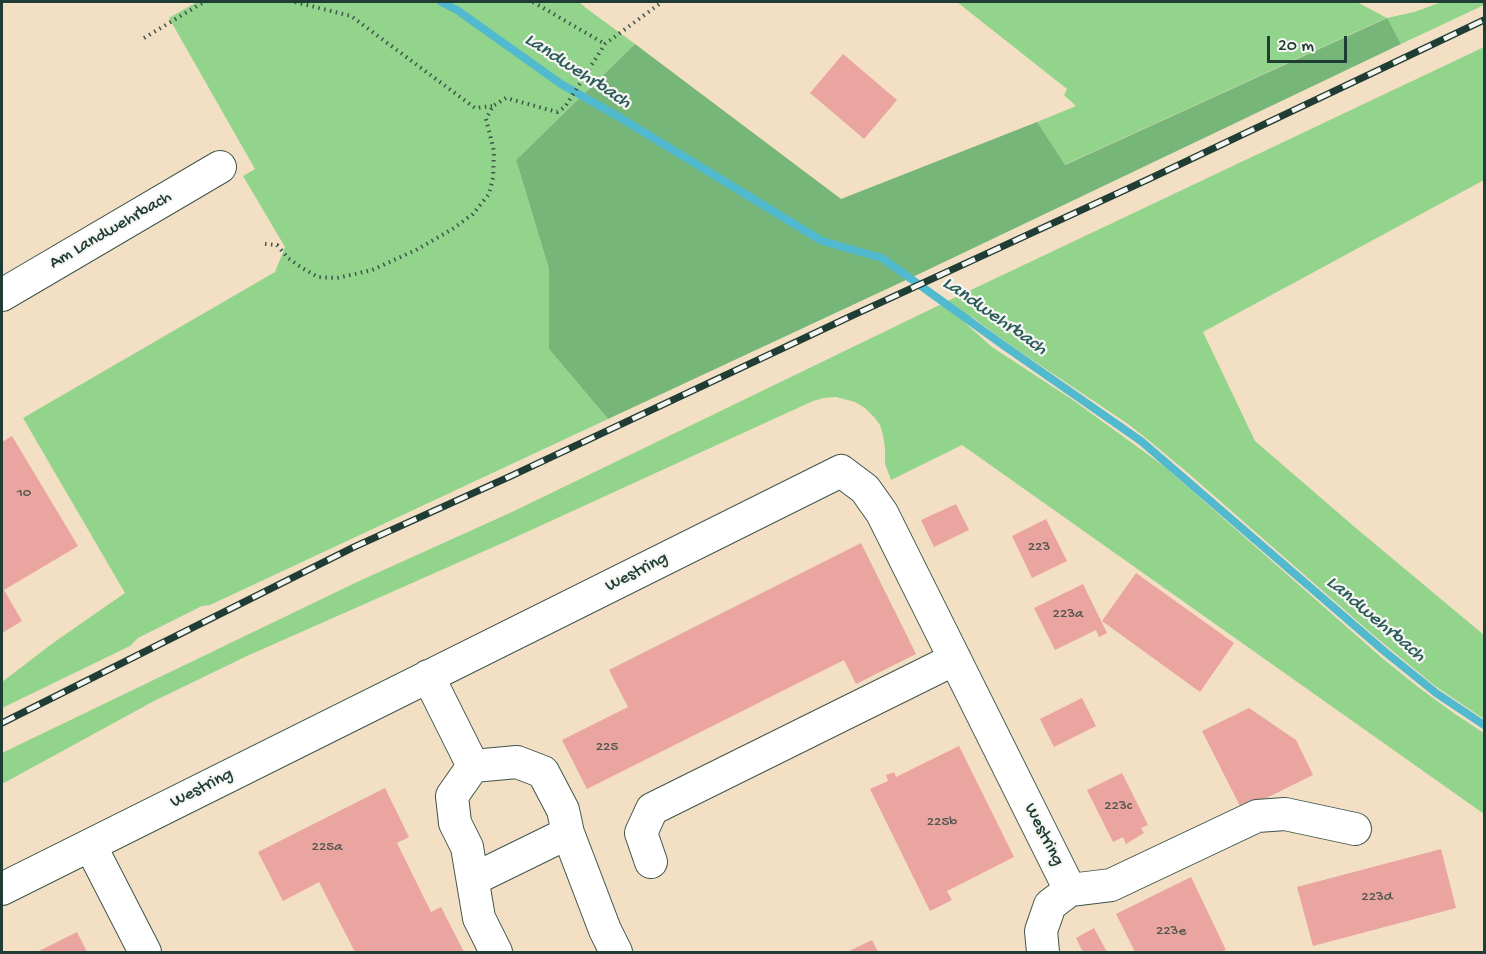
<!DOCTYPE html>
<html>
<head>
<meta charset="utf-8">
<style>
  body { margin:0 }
  #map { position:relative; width:1486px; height:954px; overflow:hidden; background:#f3dfc4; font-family:"Gochi Hand",sans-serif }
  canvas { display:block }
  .frame { position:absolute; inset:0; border:3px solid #1f3d34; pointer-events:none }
  .scale { position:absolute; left:1267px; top:36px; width:80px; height:27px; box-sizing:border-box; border:3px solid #1f3d34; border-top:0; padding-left:8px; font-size:18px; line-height:21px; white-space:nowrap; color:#1f3d34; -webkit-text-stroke:4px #f6f6f2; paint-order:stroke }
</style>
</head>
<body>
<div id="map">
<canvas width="1486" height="954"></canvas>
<div class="frame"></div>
<div class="scale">20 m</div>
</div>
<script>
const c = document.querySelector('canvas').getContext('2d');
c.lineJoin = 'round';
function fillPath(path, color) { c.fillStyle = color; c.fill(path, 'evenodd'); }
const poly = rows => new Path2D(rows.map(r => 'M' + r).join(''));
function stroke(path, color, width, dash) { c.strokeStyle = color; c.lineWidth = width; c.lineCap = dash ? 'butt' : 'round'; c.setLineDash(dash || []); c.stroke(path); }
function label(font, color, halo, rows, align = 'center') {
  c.font = font + ' "Gochi Hand",sans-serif'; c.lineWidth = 4.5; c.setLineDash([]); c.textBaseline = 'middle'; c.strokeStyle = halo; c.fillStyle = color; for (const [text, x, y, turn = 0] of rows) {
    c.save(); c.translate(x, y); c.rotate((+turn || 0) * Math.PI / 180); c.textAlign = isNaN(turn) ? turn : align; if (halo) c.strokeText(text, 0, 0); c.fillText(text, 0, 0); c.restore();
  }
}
const green = poly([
  [197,2,579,2,586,8,635,44,516,160,549,269,549,349,608,419,210,605,202,606,138,638,130,646,2,708,2,682,53,643,125,593,23,418,275,272,285,247,243,176,255,169,169,18],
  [957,2,1357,2,1387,18,1414,12,1442,2,1484,2,1484,5,1401,44,1386,18,1064,165,1037,122,1076,106,1064,95,1067,89],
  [1484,47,1484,180,1203,332,1255,441,1357,529,1484,635,1484,719,1435,686,1372,634,1188,473,1152,443,1128,424,1010,345,972,317,963,321,992,347,1073,400,1165,467,1382,658,1418,687,1455,714,1484,733,1484,814,962,445,891,480,885,464,885,448,883,435,880,425,874,417,865,408,855,402,836,397,824,398,813,401,507,541,247,656,154,701,2,784,2,753,357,582,512,512,954,298]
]);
const forest = poly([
  [1387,18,1401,44,919,274,608,419,549,349,549,269,516,160,635,44,841,199,1037,122,1065,165]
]);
const stream = poly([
  [441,2,457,10,561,84,619,117,822,241,882,258,1003,345,1141,441,1384,651,1436,693,1484,725]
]);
const building = poly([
  [843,54,897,100,864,139,810,93],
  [12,436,78,546,4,590,22,621,2,633,2,442],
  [956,504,969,530,934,547,921,520],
  [1046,519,1067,561,1032,578,1012,536],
  [861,543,916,654,856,684,844,660,587,789,562,740,628,707,609,670],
  [1136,573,1234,643,1200,692,1102,621],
  [1083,584,1107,633,1099,637,1096,630,1055,650,1034,608],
  [1082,698,1096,726,1054,747,1040,719],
  [1249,708,1296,740,1313,775,1242,810,1202,731],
  [959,746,1014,857,947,891,952,900,930,911,870,789,888,781,886,775,894,772,896,777],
  [1122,773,1148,825,1141,828,1144,833,1126,844,1123,837,1113,842,1087,790],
  [385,788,409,837,397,843,431,912,441,907,464,952,355,952,319,882,283,901,258,852],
  [1441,849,1456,908,1313,946,1297,887],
  [1191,877,1226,950,1220,952,1135,952,1116,914],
  [1094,928,1107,952,1083,952,1076,938],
  [77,932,87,952,36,952,41,950],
  [872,940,878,952,847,952]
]);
const path = poly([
  [295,2,351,16,475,108,492,106],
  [533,2,605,44],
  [144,38,204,2],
  [265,244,277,245,288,258,302,268,318,277,337,278,372,270,416,250,451,230,473,214,489,194,493,178,494,151,486,119,493,106,506,98,557,112,565,107,605,44,662,2]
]);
const minor = poly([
  [2,295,220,167],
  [428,676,473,766],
  [90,845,145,952],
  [651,862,641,833,652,809,955,659],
  [474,879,568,833],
  [2,889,841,471,865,489,882,513,1070,890],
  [496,952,479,918,467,847,455,823,452,796,473,766,517,762,543,772,563,810,568,833,605,930,616,952],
  [1043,952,1041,931,1050,905,1070,890,1111,885,1257,816,1285,814,1355,829]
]);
const rail = poly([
  [2,723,354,547,511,476,847,318,1151,178,1484,20]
]);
const numberNames = [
  ["10",24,494],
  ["223",1039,548],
  ["223a",1068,615],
  ["225",607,748],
  ["223c",1118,807],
  ["225b",942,823],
  ["225a",327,848],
  ["223d",1377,898],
  ["223e",1171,932]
];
const streetNames = [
  ["Am Landwehrbach",111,231,-30],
  ["Westring",637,573,-27],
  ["Westring",202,789,-27],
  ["Westring",1043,835,63]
];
const waterNames = [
  ["Landwehrbach",577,72,33],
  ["Landwehrbach",994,317,35],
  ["Landwehrbach",1375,620,40]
];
fillPath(green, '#93d48c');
fillPath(forest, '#76b678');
stroke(stream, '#51bace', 8);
fillPath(building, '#eaa5a0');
stroke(minor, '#3f554a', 34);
stroke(path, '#3f554a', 4, [1.5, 4.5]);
stroke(minor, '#fff', 32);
stroke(rail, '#1f3d34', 7);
stroke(rail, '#f6f6f2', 4.5, [14]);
label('15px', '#52574f', null, numberNames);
label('18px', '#1f3d34', '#f6f6f2', streetNames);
label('italic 20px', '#2c5c5a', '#f6f6f2', waterNames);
</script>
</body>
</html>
